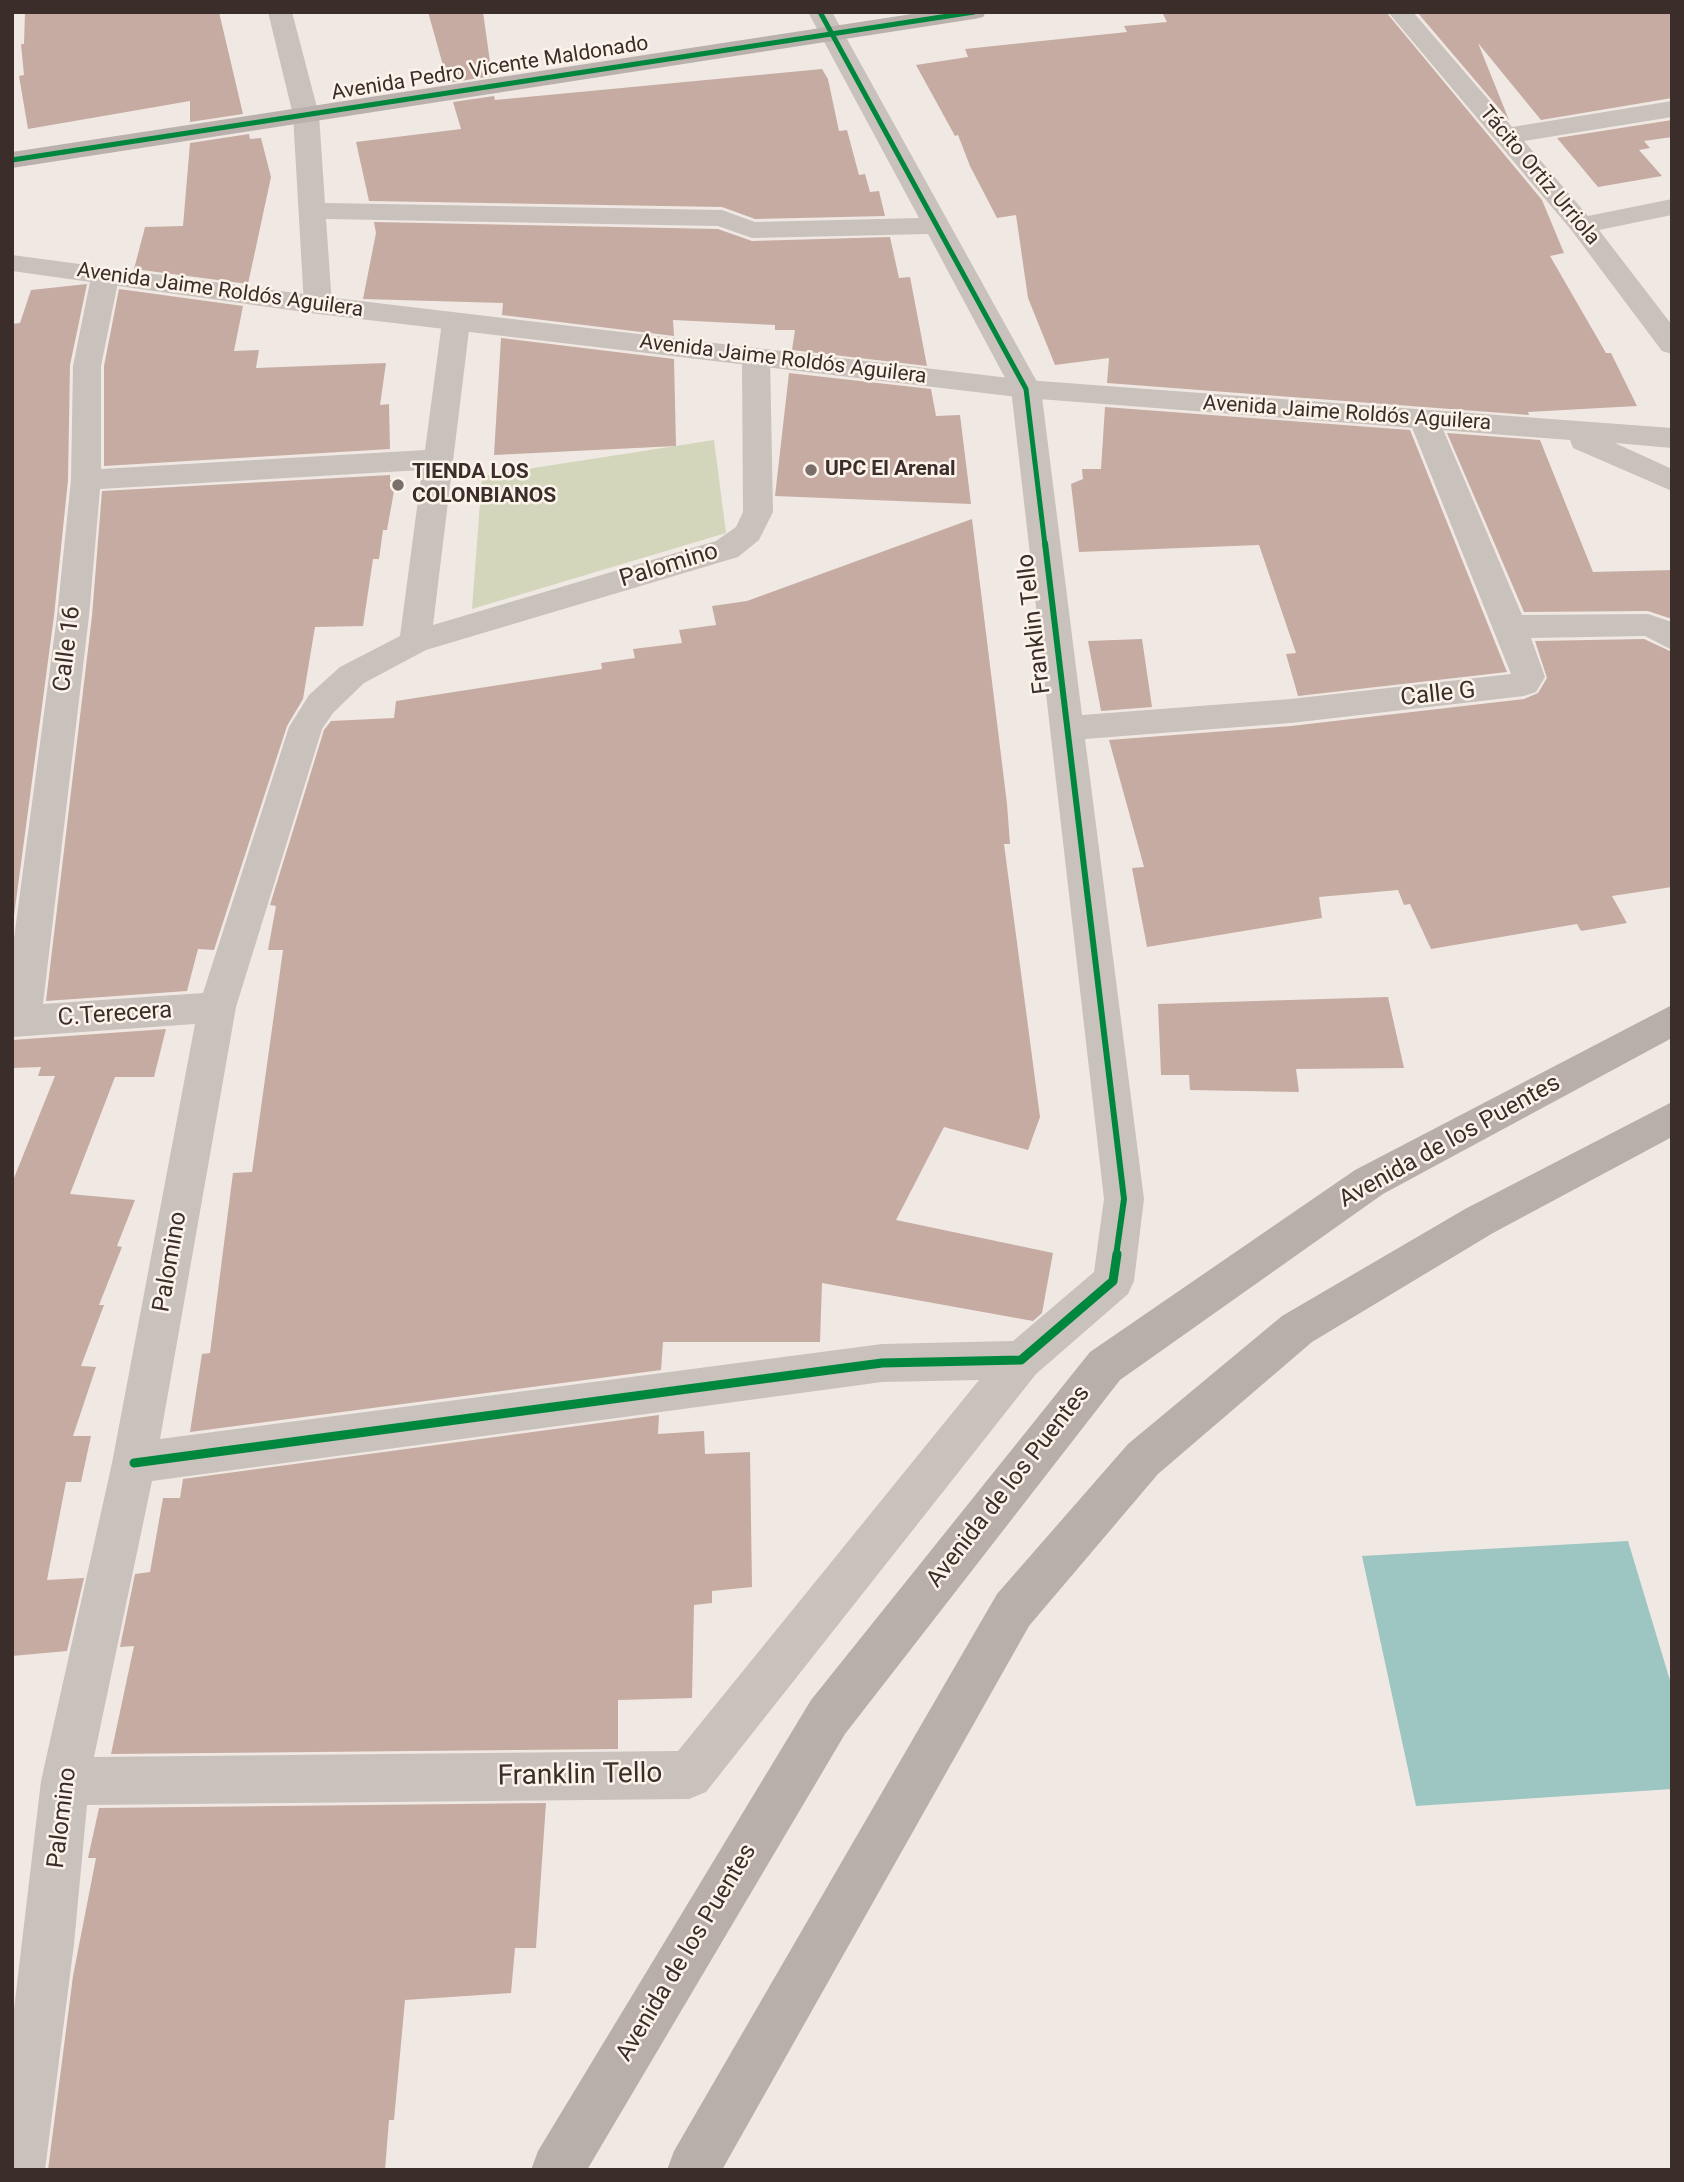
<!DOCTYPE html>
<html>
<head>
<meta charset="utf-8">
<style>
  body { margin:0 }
  #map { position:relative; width:1684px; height:2182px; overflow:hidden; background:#f0e9e3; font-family:Roboto,sans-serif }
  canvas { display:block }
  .frame { position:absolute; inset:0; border:14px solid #3b2d29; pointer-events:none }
</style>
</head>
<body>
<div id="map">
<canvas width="1684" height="2182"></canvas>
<div class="frame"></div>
</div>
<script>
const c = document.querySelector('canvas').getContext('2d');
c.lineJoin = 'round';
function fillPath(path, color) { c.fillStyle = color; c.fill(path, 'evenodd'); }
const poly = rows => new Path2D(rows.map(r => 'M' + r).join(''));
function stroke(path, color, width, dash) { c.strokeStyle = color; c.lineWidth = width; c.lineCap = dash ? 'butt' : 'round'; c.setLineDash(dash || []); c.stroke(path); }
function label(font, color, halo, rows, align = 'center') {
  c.font = font + ' Roboto,sans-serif'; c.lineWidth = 5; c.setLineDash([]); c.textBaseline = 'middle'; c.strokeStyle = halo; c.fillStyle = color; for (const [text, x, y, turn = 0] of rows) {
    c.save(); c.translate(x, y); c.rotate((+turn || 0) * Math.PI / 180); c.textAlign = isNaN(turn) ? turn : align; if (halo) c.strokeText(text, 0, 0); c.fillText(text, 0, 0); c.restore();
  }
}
const green = poly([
  [714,440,726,533,472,609,482,476]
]);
const water = poly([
  [1628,1541,1672,1687,1672,1789,1416,1806,1362,1556]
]);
const building = poly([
  [25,12,219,12,243,114,190,122,190,101,28,129,19,76,24,75,21,44,24,44],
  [428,12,483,12,492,76,448,83],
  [1162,12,1386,12,1542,200,1564,253,1550,256,1606,353,1611,353,1637,406,1528,412,1529,415,1107,383,1109,358,1055,365,1028,298,1016,215,997,218,970,166,958,135,955,136,916,65,968,57,965,49,1127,32,1124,26,1167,22],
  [1417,12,1672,12,1672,98,1541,120,1478,43,1509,120],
  [822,69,828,79,839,131,847,130,859,175,865,174,870,192,879,191,885,216,755,219,722,207,369,201,356,142,461,129,453,102,494,96,495,100],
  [1672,120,1672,137,1644,141,1650,148,1639,150,1662,176,1598,187,1557,138],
  [249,134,250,139,261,138,271,177,248,284,134,269,145,227,183,226,190,143],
  [374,222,718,229,752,241,890,237,899,278,910,277,927,366,792,350,795,330,775,330,775,325,673,320,674,336,502,315,503,303,363,299,376,233],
  [87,284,70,365,68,480,54,616,12,931,12,324,20,323,31,290],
  [119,289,243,306,234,351,259,350,256,368,386,363,380,405,389,404,390,449,104,466,104,366],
  [501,338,674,359,676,446,494,455],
  [789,373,931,389,936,416,960,415,971,504,775,496],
  [1105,407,1410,430,1507,672,1298,696,1286,654,1296,653,1259,545,1079,552,1071,484,1083,479,1082,469,1101,469],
  [1447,433,1540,440,1593,572,1672,570,1672,619,1648,611,1524,612],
  [390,475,390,480,396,480,387,530,383,530,379,559,373,559,363,626,315,627,303,699,287,726,214,950,198,949,187,991,46,1001,92,616,102,491],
  [972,519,1007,804,1010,844,1004,844,1040,1117,1028,1150,944,1127,896,1220,1053,1253,1042,1313,1033,1321,822,1283,820,1342,663,1342,661,1370,190,1432,202,1354,210,1353,233,1173,252,1172,283,950,268,950,276,906,270,905,324,730,331,721,394,718,396,701,602,669,601,663,635,658,633,649,682,643,679,630,716,625,712,606,747,601],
  [1142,639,1152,707,1101,711,1088,641],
  [1644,639,1672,652,1672,887,1612,896,1627,923,1581,931,1577,924,1431,949,1410,904,1404,905,1398,890,1319,897,1322,918,1147,947,1132,868,1144,867,1109,740,1291,726,1524,699,1538,693,1547,678,1535,641],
  [1388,997,1404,1068,1296,1069,1299,1092,1190,1090,1189,1075,1161,1075,1158,1004],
  [166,1029,154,1077,115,1077,70,1194,135,1200,117,1246,122,1247,99,1305,104,1305,81,1366,96,1367,73,1436,91,1436,81,1482,66,1482,47,1580,84,1578,67,1651,12,1656,12,1183,55,1076,38,1076,41,1067,12,1068,12,1040],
  [659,1415,658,1434,704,1431,705,1454,750,1452,752,1587,712,1591,712,1603,694,1605,692,1698,618,1700,618,1749,111,1754,134,1646,120,1647,135,1574,150,1572,163,1498,180,1498,183,1479],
  [546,1803,536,1948,515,1948,511,1993,405,2000,394,2120,389,2120,385,2170,48,2170,73,1976,96,1858,88,1858,99,1808]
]);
const minor = poly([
  [268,12,292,12,319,115,325,203,722,210,755,222,919,218,808,12,832,12,1041,389,1082,715,1291,699,1511,674,1409,420,1414,413,1424,411,1434,413,1439,420,1522,615,1648,614,1672,622,1672,650,1645,636,1531,638,1545,677,1536,692,1524,696,1291,723,1085,739,1144,1199,1134,1281,1128,1294,1036,1374,706,1792,689,1799,87,1805,74,1944,45,2170,12,2170,12,2026,41,1781,112,1463,195,1024,12,1037,12,953,57,616,71,480,73,366,91,277,95,271,115,271,119,277,101,366,101,469,425,450,442,322,446,316,456,313,466,316,470,322,433,625,716,541,736,527,743,512,742,357,746,351,756,348,766,351,770,357,773,512,759,540,738,557,426,650,364,683,333,713,322,729,236,1007,160,1439,882,1344,1013,1341,1094,1272,1104,1199,1011,389,928,234,752,238,718,226,326,219,332,305,328,311,318,314,308,311,304,305,293,115,268,12],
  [422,470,400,636,340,667,309,695,289,727,203,993,43,1004,89,616,100,489,422,470],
  [979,1380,678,1751,94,1757,152,1481,882,1382,979,1380],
  [1388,12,1413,12,1512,127,1672,101,1672,117,1524,141,1588,216,1672,199,1672,215,1599,230,1672,325,1672,354,1662,351,1572,231,1388,12]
]);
const tertiary = poly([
  [12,255,318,296,1026,380,1672,428,1672,448,1615,443,1672,469,1672,491,1573,448,1570,440,1026,398,318,314,12,271,12,255]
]);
const secondary = poly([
  [925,12,986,12,983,17,974,19,12,168,12,152,925,12]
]);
const primary = poly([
  [1672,1005,1672,1038,1383,1194,1120,1380,845,1734,587,2170,531,2170,538,2151,811,1700,1090,1352,1355,1170,1672,1005],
  [1672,1102,1672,1137,1493,1233,1312,1342,1158,1474,1029,1626,722,2170,667,2170,674,2151,997,1594,1128,1444,1282,1316,1465,1209,1672,1102]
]);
const cyclewayFar2 = poly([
  [820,12,1026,389,1045,545],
  [12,160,974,12]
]);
const cyclewayFar1 = poly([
  [1045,543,1124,1199,1116,1256]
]);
const cycleway = poly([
  [134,1463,882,1363,1021,1360,1113,1281,1117,1254]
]);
const markers = [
  [811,470,7,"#7a6f6a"],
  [398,485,7,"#7a6f6a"]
];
const farStreetnames = [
  ["Avenida Pedro Vicente Maldonado",490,69,-9],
  ["Tácito Ortiz Urriola",1539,176,50],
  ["Avenida Jaime Roldós Aguilera",220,291,8],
  ["Avenida Jaime Roldós Aguilera",783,360,7],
  ["Avenida Jaime Roldós Aguilera",1347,414,4]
];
const farPoinames = [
  ["UPC El Arenal",825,470],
  ["TIENDA LOS",412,473],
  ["COLONBIANOS",412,497]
];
const streetNames = [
  ["Palomino",669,566,-17],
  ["Franklin Tello",1035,624,-97],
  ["Calle 16",68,649,-83],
  ["Calle G",1438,695,-6],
  ["C.Terecera",115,1015,-4],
  ["Avenida de los Puentes",1450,1142,-29],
  ["Palomino",171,1262,-80],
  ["Avenida de los Puentes",1009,1487,-52],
  ["Palomino",63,1818,-83],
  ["Avenida de los Puentes",687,1953,-59]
];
const nearStreetnames = [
  ["Franklin Tello",580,1776,-1]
];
fillPath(green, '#d3d6bb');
fillPath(water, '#9dc5c2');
fillPath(building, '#c6aba3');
fillPath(minor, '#c9c1bc');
fillPath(tertiary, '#c9c1bc');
fillPath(secondary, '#bab1ac');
fillPath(primary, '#b8afab');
stroke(cyclewayFar2, '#00873e', 5);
stroke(cyclewayFar1, '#00873e', 6);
stroke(cycleway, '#00873e', 9);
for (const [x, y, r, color] of markers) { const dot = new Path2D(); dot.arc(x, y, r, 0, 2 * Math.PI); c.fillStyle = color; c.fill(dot); stroke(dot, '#fcf3eb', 2.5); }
label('21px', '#3b2d29', '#fcf3eb', farStreetnames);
label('bold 21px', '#3b2d29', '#fcf3eb', farPoinames, 'left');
label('24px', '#3b2d29', '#fcf3eb', streetNames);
label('28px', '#3b2d29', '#fcf3eb', nearStreetnames);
</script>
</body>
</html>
